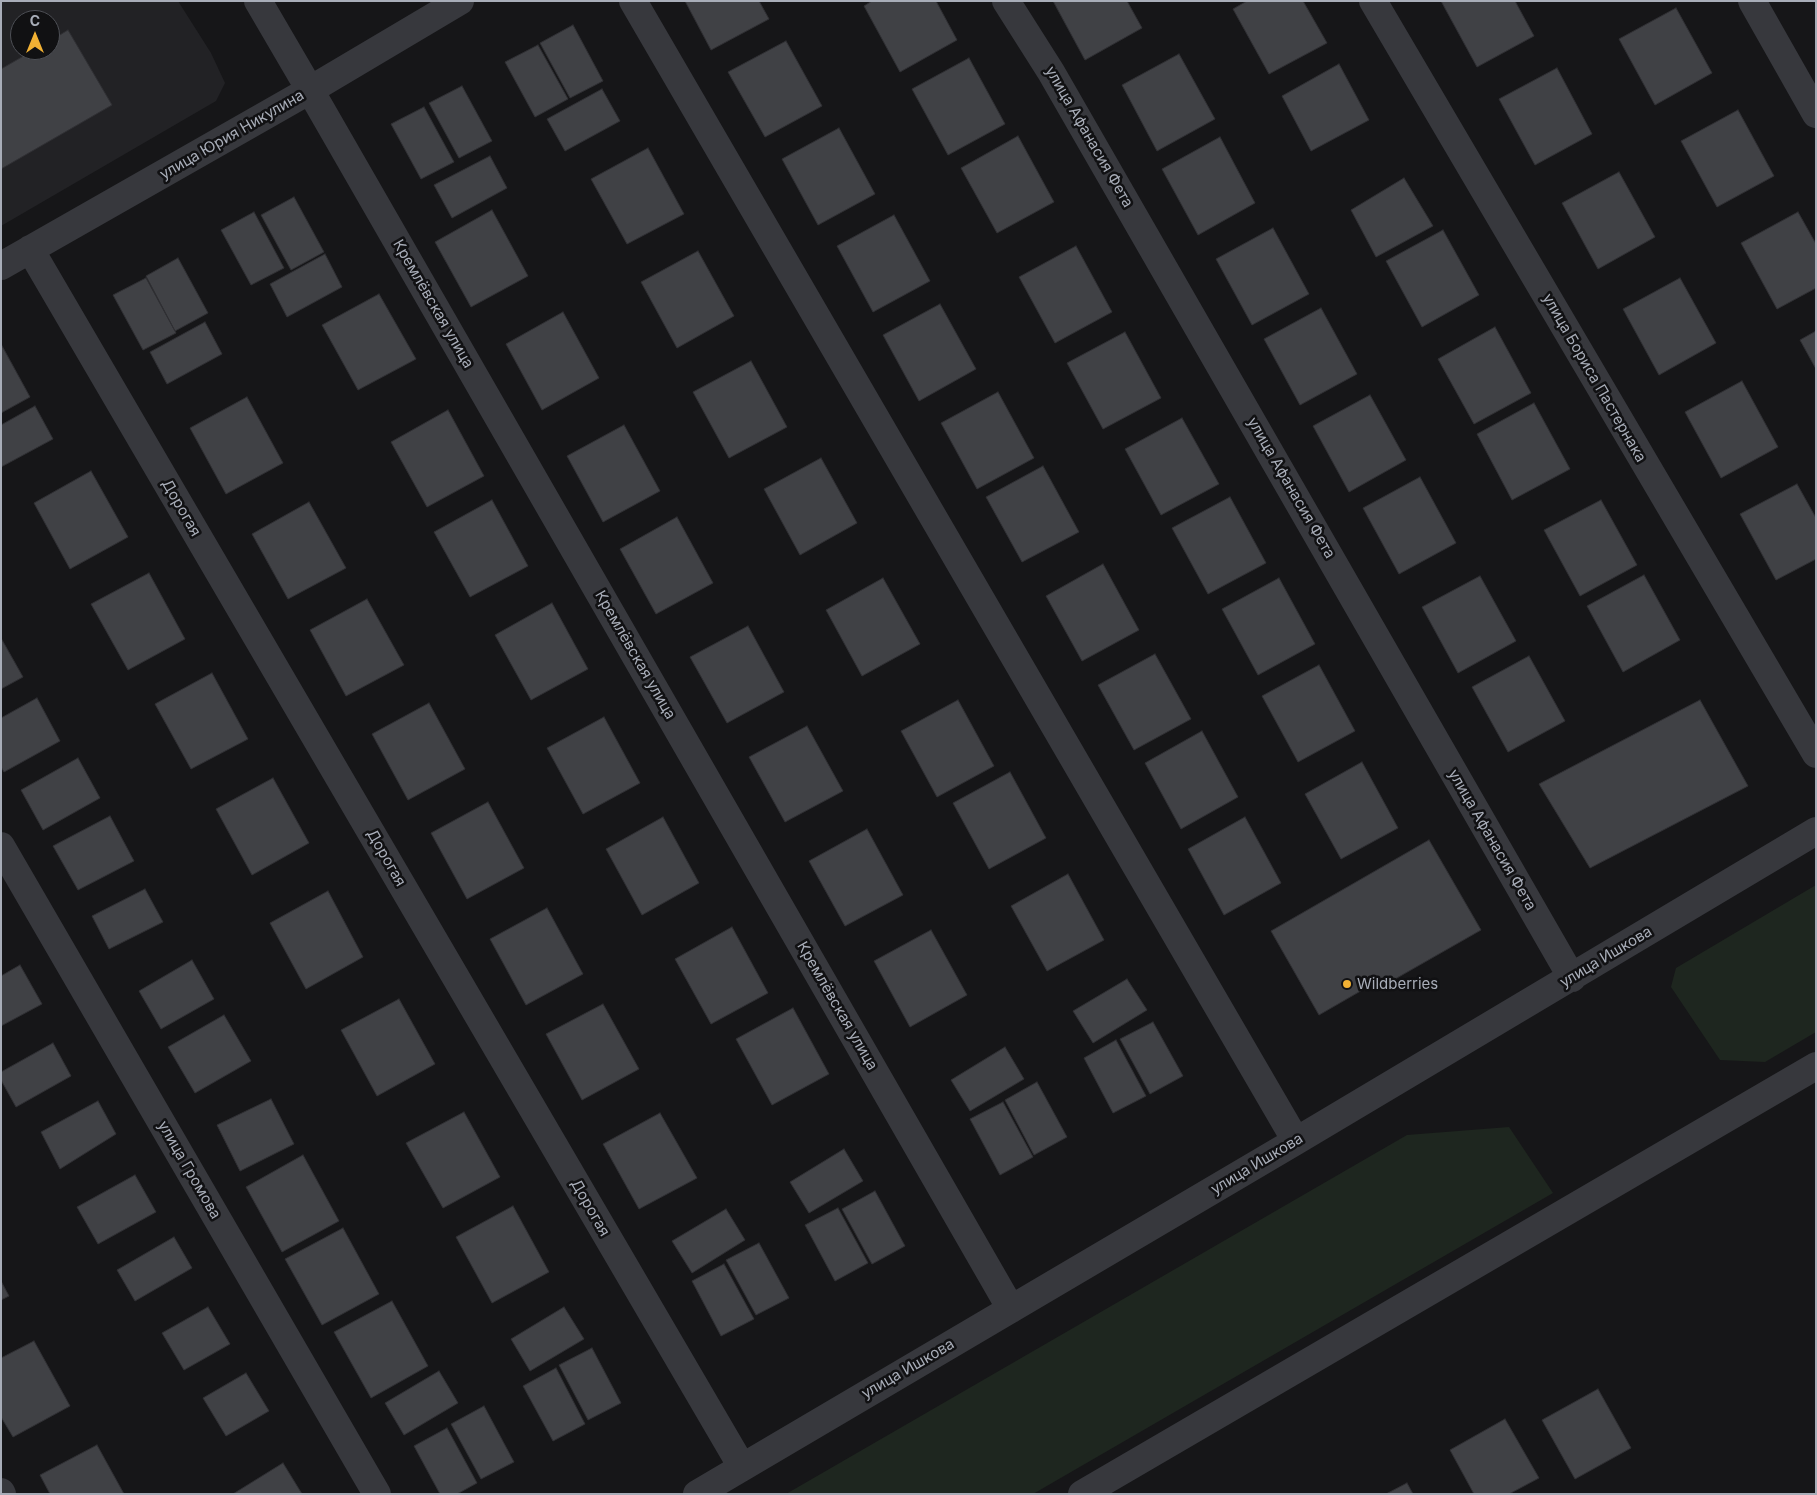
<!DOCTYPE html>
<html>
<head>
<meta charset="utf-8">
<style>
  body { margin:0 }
  #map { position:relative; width:1817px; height:1495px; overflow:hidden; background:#161618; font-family:Inter,sans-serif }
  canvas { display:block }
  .frame { position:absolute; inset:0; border:2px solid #a8adb8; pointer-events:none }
  .north { position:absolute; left:10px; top:10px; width:50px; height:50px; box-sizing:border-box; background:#111113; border:1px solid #4d4f55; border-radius:50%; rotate:0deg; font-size:14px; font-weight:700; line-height:20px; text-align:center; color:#a8adb8 }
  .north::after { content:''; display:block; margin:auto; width:18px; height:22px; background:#f2b134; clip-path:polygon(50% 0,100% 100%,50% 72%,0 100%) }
</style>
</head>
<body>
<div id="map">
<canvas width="1817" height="1495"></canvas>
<div class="frame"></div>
<div class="north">С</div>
</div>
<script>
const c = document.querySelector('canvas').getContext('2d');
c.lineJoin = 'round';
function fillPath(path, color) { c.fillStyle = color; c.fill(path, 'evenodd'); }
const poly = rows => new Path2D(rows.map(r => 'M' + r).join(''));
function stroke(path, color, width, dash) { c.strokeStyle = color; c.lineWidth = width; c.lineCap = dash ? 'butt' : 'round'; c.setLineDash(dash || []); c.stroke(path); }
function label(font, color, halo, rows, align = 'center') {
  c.font = font + ' Inter,sans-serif'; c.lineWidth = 5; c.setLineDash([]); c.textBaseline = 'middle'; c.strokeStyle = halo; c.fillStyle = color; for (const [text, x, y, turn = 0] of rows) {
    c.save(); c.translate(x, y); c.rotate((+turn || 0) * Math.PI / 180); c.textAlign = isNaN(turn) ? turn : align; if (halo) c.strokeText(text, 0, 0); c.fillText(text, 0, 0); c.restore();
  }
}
const built = poly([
  [1,1,178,1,211,53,225,83,216,101,1,226],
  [20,20,50,20,50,50,20,50]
]);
const green = poly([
  [1816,885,1816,1032,1765,1062,1720,1060,1671,987,1676,968],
  [1509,1127,1553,1193,1033,1494,786,1494,1407,1135]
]);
const building = poly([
  [685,1,759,1,769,19,711,50,685,1],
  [872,1,936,1,957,40,900,72,864,6,872,1],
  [1053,1,1127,1,1142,28,1085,60,1053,1],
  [1247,1,1303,1,1327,43,1269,74,1233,9,1247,1],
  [1441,1,1515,1,1534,36,1477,67,1441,1],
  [1676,8,1712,73,1655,105,1619,39,1676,8],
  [573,25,603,81,570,98,540,43,573,25],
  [68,30,112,105,1,169,1,69,34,50,50,50,50,41,68,30],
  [786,41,822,106,765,137,728,72,786,41],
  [538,45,568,99,535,117,505,62,538,45],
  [1179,54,1215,119,1157,151,1122,85,1179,54],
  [969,58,1005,124,948,155,912,89,969,58],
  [1339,64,1369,120,1311,151,1282,96,1339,64],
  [1557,68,1592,134,1535,165,1499,99,1557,68],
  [462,86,492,141,459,158,429,103,462,86],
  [602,89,620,121,565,151,547,119,602,89],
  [424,107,454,162,421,179,391,124,424,107],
  [1738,110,1774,176,1717,207,1681,141,1738,110],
  [839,128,875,194,818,225,782,159,839,128],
  [1018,136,1054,202,997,233,961,168,1018,136],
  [1220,137,1255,203,1198,235,1162,169,1220,137],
  [648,148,684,214,627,244,591,179,648,148],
  [490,156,507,188,452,218,434,185,490,156],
  [1619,172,1655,237,1598,269,1562,203,1619,172],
  [1404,178,1433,226,1376,257,1351,210,1404,178],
  [294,197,324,252,291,270,261,215,294,197],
  [492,210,528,276,471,307,435,242,492,210],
  [254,212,284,268,251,285,221,230,254,212],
  [1798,212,1816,244,1816,288,1777,309,1741,243,1798,212],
  [894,215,930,281,873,312,837,246,894,215],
  [1273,228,1309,294,1252,325,1216,259,1273,228],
  [1443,230,1479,295,1422,327,1386,261,1443,230],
  [1076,246,1112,312,1055,343,1019,277,1076,246],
  [698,251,734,316,677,348,641,282,698,251],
  [325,254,342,287,287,317,270,284,325,254],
  [178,258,208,313,175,331,146,276,178,258],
  [146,278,176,333,143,350,113,295,146,278],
  [1680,278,1716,343,1659,375,1623,309,1680,278],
  [379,294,416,359,358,390,322,325,379,294],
  [940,304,976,369,919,401,883,335,940,304],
  [1321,308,1357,374,1300,405,1264,339,1321,308],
  [563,312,599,378,542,410,506,344,563,312],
  [205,322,222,354,167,384,150,352,205,322],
  [1495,327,1531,393,1474,424,1438,359,1495,327],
  [1816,331,1816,369,1800,340,1816,331],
  [1125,332,1161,398,1103,429,1067,363,1125,332],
  [1,344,30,397,1,413,1,344],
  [751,361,787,427,729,458,693,392,751,361],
  [1742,381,1778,447,1721,478,1685,412,1742,381],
  [998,392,1034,458,977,489,941,423,998,392],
  [1370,395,1406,460,1349,492,1313,426,1370,395],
  [247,397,283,463,226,494,190,428,247,397],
  [1534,403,1570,469,1512,500,1477,434,1534,403],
  [35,406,53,439,1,467,1,425,35,406],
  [448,410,484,476,427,507,391,442,448,410],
  [1182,418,1219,484,1161,515,1125,449,1182,418],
  [624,425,660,491,603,522,567,456,624,425],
  [821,458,857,523,800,555,764,489,821,458],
  [1043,466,1079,532,1022,562,986,497,1043,466],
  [91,471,128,537,70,569,34,503,91,471],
  [1420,477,1456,543,1399,574,1363,508,1420,477],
  [1797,484,1816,518,1816,559,1776,580,1740,514,1797,484],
  [1230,497,1266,563,1208,594,1172,528,1230,497],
  [492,500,528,566,470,597,434,532,492,500],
  [1601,500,1637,565,1580,596,1544,530,1601,500],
  [309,502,346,568,288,599,252,534,309,502],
  [677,517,713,583,656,614,620,549,677,517],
  [1103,564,1139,630,1082,661,1046,596,1103,564],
  [149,573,185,639,128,670,91,604,149,573],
  [1644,575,1680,640,1623,672,1587,606,1644,575],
  [1480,576,1516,641,1458,673,1422,607,1480,576],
  [883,578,920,644,862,676,826,610,883,578],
  [1279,578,1315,644,1258,675,1222,609,1279,578],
  [367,599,404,665,346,696,310,630,367,599],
  [552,603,588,669,531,700,495,635,552,603],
  [748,626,784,692,727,723,690,657,748,626],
  [1,638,23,677,1,689,1,638],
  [1155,654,1191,719,1134,750,1098,685,1155,654],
  [1529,656,1565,721,1508,752,1472,687,1529,656],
  [1319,665,1355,731,1298,762,1262,696,1319,665],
  [212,673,248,739,191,769,155,704,212,673],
  [37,698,60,741,4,772,1,767,1,718,37,698],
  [958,700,994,766,937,797,901,731,958,700],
  [1700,700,1748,786,1590,868,1539,784,1700,700],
  [429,703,465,769,408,800,372,734,429,703],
  [604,717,640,783,583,814,547,748,604,717],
  [807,726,843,791,785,822,749,757,807,726],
  [1202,731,1238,797,1181,829,1145,763,1202,731],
  [78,758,100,798,43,830,21,790,78,758],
  [1362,762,1398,828,1341,859,1305,794,1362,762],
  [1010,772,1046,838,989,869,953,803,1010,772],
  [273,778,309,843,252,875,216,809,273,778],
  [488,802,524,868,467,899,431,833,488,802],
  [110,816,134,861,78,890,53,846,110,816],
  [663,817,699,883,642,915,606,849,663,817],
  [1245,817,1281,883,1224,915,1188,849,1245,817],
  [867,829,903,895,845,926,809,861,867,829],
  [1429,840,1481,930,1374,991,1371,985,1319,1015,1271,931,1429,840],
  [1068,874,1104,940,1047,971,1011,906,1068,874],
  [145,889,163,922,109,949,92,916,145,889],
  [328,891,363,957,306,989,270,923,328,891],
  [547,908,583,974,526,1005,490,939,547,908],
  [732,927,768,993,711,1024,675,959,732,927],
  [931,930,967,995,910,1027,874,961,931,930],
  [192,960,214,999,161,1029,139,991,192,960],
  [20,965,42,1004,1,1026,1,976,20,965],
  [1127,979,1147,1010,1093,1043,1073,1011,1127,979],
  [399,999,435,1064,377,1096,341,1030,399,999],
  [603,1004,639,1069,582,1100,546,1034,603,1004],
  [793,1008,829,1074,772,1105,736,1039,793,1008],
  [224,1015,251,1061,195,1093,168,1047,224,1015],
  [1153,1022,1183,1076,1150,1094,1120,1039,1153,1022],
  [1116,1040,1146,1096,1113,1113,1084,1058,1116,1040],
  [53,1043,71,1076,16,1107,1,1080,1,1072,53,1043],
  [1005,1047,1024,1079,970,1111,951,1080,1005,1047],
  [1037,1082,1067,1137,1034,1155,1005,1100,1037,1082],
  [271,1099,294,1144,240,1171,217,1125,271,1099],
  [98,1101,116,1134,60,1169,41,1132,98,1101],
  [1003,1102,1033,1157,1000,1175,970,1119,1003,1102],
  [464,1112,500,1177,443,1208,406,1143,464,1112],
  [660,1113,697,1178,639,1209,603,1144,660,1113],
  [844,1149,863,1181,809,1213,790,1182,844,1149],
  [303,1155,339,1221,282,1252,246,1187,303,1155],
  [135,1175,156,1212,98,1244,77,1207,135,1175],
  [875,1191,905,1246,872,1264,842,1209,875,1191],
  [513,1206,549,1272,492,1303,456,1237,513,1206],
  [838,1208,868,1263,835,1281,805,1225,838,1208],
  [726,1209,745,1240,692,1273,672,1241,726,1209],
  [343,1228,379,1294,322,1325,285,1259,343,1228],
  [174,1237,192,1268,135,1301,117,1270,174,1237],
  [759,1243,789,1298,756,1315,726,1260,759,1243],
  [724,1264,754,1319,721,1336,692,1281,724,1264],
  [1,1281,9,1296,1,1300,1,1281],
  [392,1301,428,1366,371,1398,334,1332,392,1301],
  [208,1307,230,1344,184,1370,162,1333,208,1307],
  [564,1307,584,1339,530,1371,511,1339,564,1307],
  [34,1341,70,1406,13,1437,1,1417,1,1358,34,1341],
  [592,1348,621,1403,588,1420,559,1365,592,1348],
  [556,1368,585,1424,553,1441,523,1386,556,1368],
  [439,1371,458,1403,404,1435,385,1403,439,1371],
  [246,1373,269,1411,226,1436,203,1398,246,1373],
  [1598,1389,1631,1448,1575,1479,1542,1420,1598,1389],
  [484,1406,514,1462,481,1479,451,1424,484,1406],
  [1505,1419,1539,1478,1509,1494,1474,1494,1450,1450,1505,1419],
  [447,1428,477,1483,457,1494,440,1494,414,1446,447,1428],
  [97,1445,124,1494,50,1494,40,1475,97,1445],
  [283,1463,302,1494,233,1494,283,1463],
  [1407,1483,1413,1494,1386,1494,1407,1483]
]);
const minor = poly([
  [258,1,310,90,1011,1309],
  [633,1,1296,1141],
  [1006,1,1051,72,1572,978],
  [1373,1,1816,754],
  [1752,1,1816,114],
  [30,249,742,1467],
  [1,266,310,90,460,1],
  [1,846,377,1494],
  [1,1492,2,1494],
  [697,1494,1296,1141,1816,831],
  [1082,1494,1816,1066]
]);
const markers = [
  [1347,984,5,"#f2b134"]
];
const streetNames = [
  ["улица Юрия Никулина",232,135,-30],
  ["улица Афанасия Фета",1089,137,60],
  ["Кремлёвская улица",433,304,60],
  ["улица Бориса Пастернака",1594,378,60],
  ["улица Афанасия Фета",1291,488,60],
  ["Дорогая",181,508,60],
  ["Кремлёвская улица",635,655,60],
  ["улица Афанасия Фета",1492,840,60],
  ["Дорогая",386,858,60],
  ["улица Ишкова",1606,957,-31],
  ["Кремлёвская улица",837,1006,60],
  ["улица Ишкова",1257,1164,-31],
  ["улица Громова",189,1170,60],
  ["Дорогая",590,1208,60],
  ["улица Ишкова",908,1369,-30]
];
const poiNames = [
  ["Wildberries",1357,984]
];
fillPath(built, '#222225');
fillPath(green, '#1e261f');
fillPath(building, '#404145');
stroke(building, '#303034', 1);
stroke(minor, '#37383d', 28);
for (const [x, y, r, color] of markers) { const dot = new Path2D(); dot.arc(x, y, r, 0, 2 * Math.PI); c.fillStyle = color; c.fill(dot); stroke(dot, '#111113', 2); }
label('15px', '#a8adb8', '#111113', streetNames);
label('15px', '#a8adb8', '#111113', poiNames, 'left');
</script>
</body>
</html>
